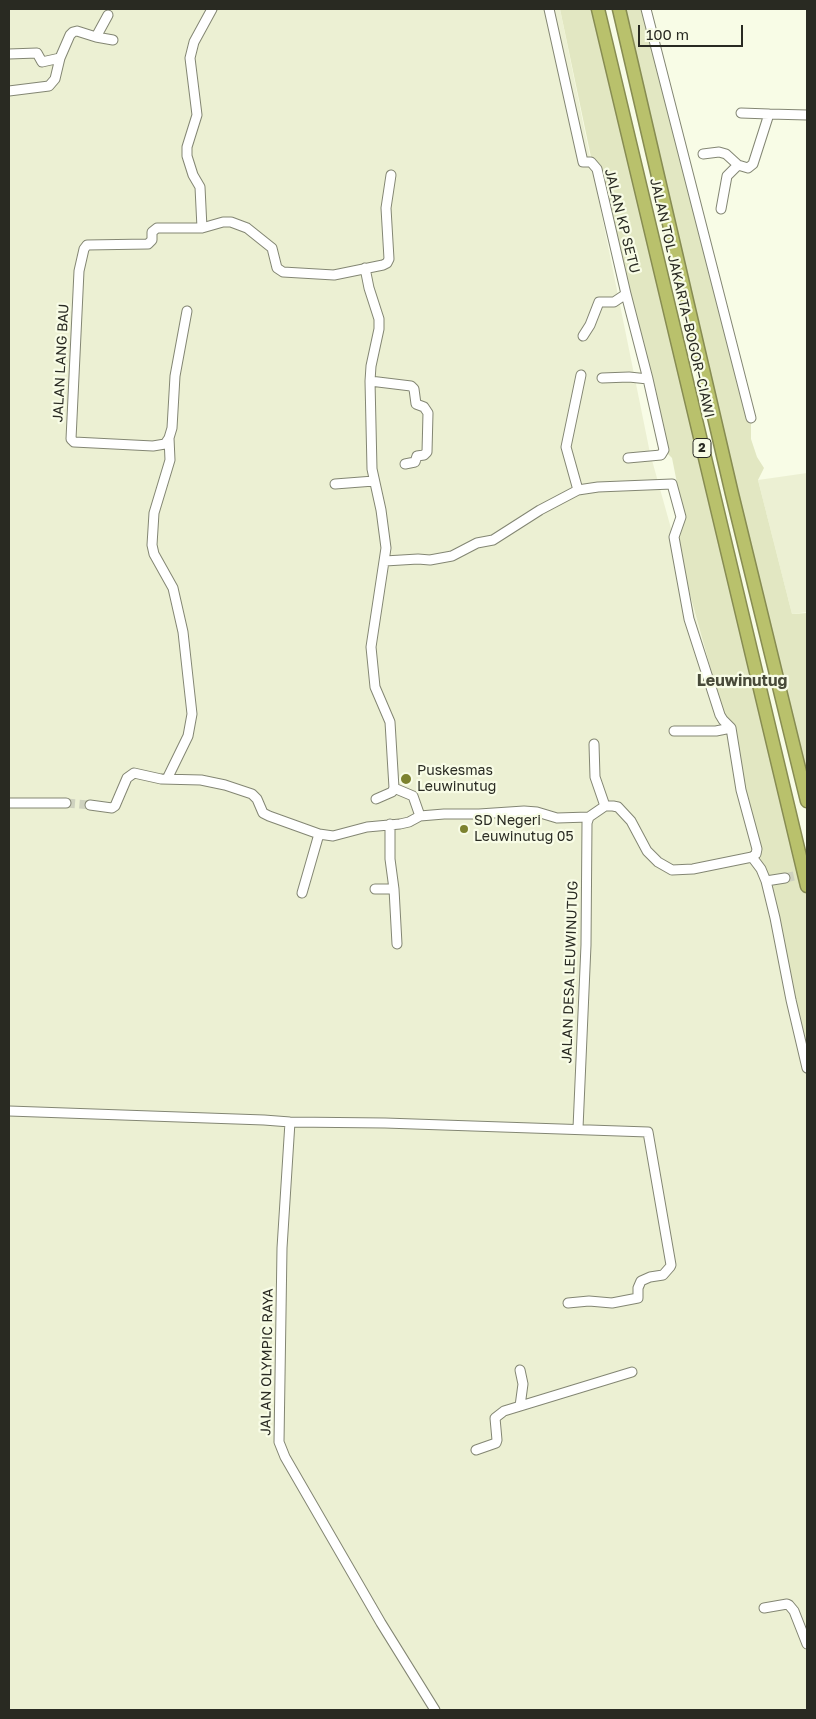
<!DOCTYPE html>
<html>
<head>
<meta charset="utf-8">
<style>
  body { margin:0 }
  #map { position:relative; width:816px; height:1719px; overflow:hidden; background:#f8fce6; font-family:"Golos Text",sans-serif }
  canvas { display:block }
  .frame { position:absolute; inset:0; border:10px solid #292a22; pointer-events:none }
  .scale { position:absolute; left:638px; top:25px; width:105px; height:22px; box-sizing:border-box; border:2px solid #292a22; border-top:0; padding-left:6px; font-size:15px; line-height:18px; white-space:nowrap; color:#292a22; -webkit-text-stroke:4px #f8fce6; paint-order:stroke }
</style>
</head>
<body>
<div id="map">
<canvas width="816" height="1719"></canvas>
<div class="frame"></div>
<div class="scale">100 m</div>
</div>
<script>
const c = document.querySelector('canvas').getContext('2d');
c.lineJoin = 'round';
function fillPath(path, color) { c.fillStyle = color; c.fill(path, 'evenodd'); }
const poly = rows => new Path2D(rows.map(r => 'M' + r).join(''));
function stroke(path, color, width, dash) { c.strokeStyle = color; c.lineWidth = width; c.lineCap = dash ? 'butt' : 'round'; c.setLineDash(dash || []); c.stroke(path); }
function label(font, color, halo, rows, align = 'center') {
  c.font = font + ' "Golos Text",sans-serif'; c.lineWidth = 4.5; c.setLineDash([]); c.textBaseline = 'middle'; c.strokeStyle = halo; c.fillStyle = color; for (const [text, x, y, turn = 0] of rows) {
    c.save(); c.translate(x, y); c.rotate((+turn || 0) * Math.PI / 180); c.textAlign = isNaN(turn) ? turn : align; if (halo) c.strokeText(text, 0, 0); c.fillText(text, 0, 0); c.restore();
  }
}
const built = poly([
  [9,9,560,9,650,453,762,855,807,1075,807,1710,9,1710],
  [807,473,807,612,792,614,758,480]
]);
const green = poly([
  [560,9,598,9,807,886,807,1077,775,918,741,778,674,537,681,522,672,484,677,483,672,458,664,450,592,162],
  [619,9,647,9,751,418,751,439,757,457,764,468,758,480,792,614,807,613,807,801]
]);
const minorTunnel = poly([
  [66,803,90,805],
  [785,878,807,873]
]);
const minor = poly([
  [549,9,583,162,591,162,597,169,626,294,614,302,599,302,590,325,583,336],
  [646,9,751,418],
  [96,37,113,40],
  [9,54,37,53,42,62,60,58],
  [9,91,49,86,55,79,60,58,70,35,73,32,77,31,96,37,108,15],
  [741,113,769,114],
  [703,154,719,152,726,154,738,165,748,168,753,164,769,114,807,115],
  [721,209,727,176,738,165],
  [202,228,200,187,193,175,187,156,187,147,197,115,190,58,194,42,212,9],
  [365,268,369,288,379,319,379,329,371,366,370,381,372,469,381,510,386,548,371,647,375,687,390,722,394,788,392,792,376,799],
  [626,294,648,379],
  [187,311,175,376,172,428,169,438,165,444,153,446,74,442,71,439,79,271,84,249,87,245,148,244,152,240,152,232,157,228,202,228,223,222,231,222,247,228,272,248,277,268,283,272,334,275,383,265,387,263,389,259,386,208,391,175],
  [602,378,629,377,648,379,664,450,661,455,628,458],
  [370,381,411,386,414,389,416,404,424,407,428,413,427,452,424,455,417,456,415,462,405,464],
  [335,484,374,481],
  [578,490,566,447,581,375],
  [385,561,418,559,430,560,452,556,477,543,493,540,540,510,578,490,598,487,672,484,681,517,674,537,689,619,720,715,723,720,731,728,741,790,757,849,756,854,752,857,693,869,672,870,658,862,647,851,631,821,618,807,613,806,605,806,589,817,587,823,586,945,578,1128],
  [674,731,716,731,731,728],
  [594,744,595,777,605,806],
  [167,779,188,736,192,714,183,632,173,588,154,554,152,545,154,513,170,460,169,438],
  [394,788,413,796,420,816],
  [9,803,66,803],
  [90,805,112,808,115,806,127,778,134,773,161,779,201,780,225,785,252,794,257,799,263,813,269,816,319,834,333,836,367,827,400,824,409,822,420,816,444,814,479,814,524,811,537,812,557,818,589,817],
  [390,824,390,859,394,889,397,944],
  [752,857,761,869,766,881,785,878],
  [766,881,775,918,791,1000,807,1068],
  [375,889,394,889],
  [302,893,319,834],
  [9,1111,264,1120,290,1122,385,1123,648,1132,671,1265,670,1267,663,1275,650,1277,641,1281,638,1288,638,1298,612,1303,589,1301,568,1303],
  [290,1122,282,1248,279,1442,285,1457,381,1623,435,1710],
  [520,1406,523,1384,520,1370],
  [476,1450,496,1443,497,1440,495,1418,504,1411,632,1372],
  [764,1608,787,1604,789,1605,794,1611,807,1644]
]);
const highway = poly([
  [598,9,807,886],
  [619,9,732,494,807,801]
]);
const markers = [
  [406,779,6,"#7c822e"],
  [464,829,5,"#7c822e"]
];
const shields = [
  [702,448,18]
];
const shieldNames = [
  ["2",702,448]
];
const streetNames = [
  ["JALAN KP SETU",622,221,76],
  ["JALAN TOL JAKARTA–BOGOR–CIAWI",682,298,77],
  ["JALAN LANG BAU",61,363,-87],
  ["JALAN DESA LEUWINUTUG",570,972,-88],
  ["JALAN OLYMPIC RAYA",267,1362,-89]
];
const poiNames = [
  ["Puskesmas",417,771],
  ["Leuwinutug",417,787],
  ["SD Negeri",474,821],
  ["Leuwinutug 05",474,837]
];
const quarterNames = [
  ["Leuwinutug",742,681]
];
fillPath(built, '#ecf0d3');
fillPath(green, '#e2e7c2');
stroke(minorTunnel, '#cfd2bf', 9, [9, 4.5]);
stroke(minor, '#838673', 11);
stroke(highway, '#878c52', 15);
stroke(minor, '#fff', 9);
stroke(highway, '#b9c16c', 12);
for (const [x, y, r, color] of markers) { const dot = new Path2D(); dot.arc(x, y, r, 0, 2 * Math.PI); c.fillStyle = color; c.fill(dot); stroke(dot, '#f8fce6', 2); }
for (const [x, y, w] of shields) { const box = new Path2D(); box.roundRect(x - w / 2, y - 9.5, w, 19, 4); c.fillStyle = '#f8fce6'; c.fill(box); stroke(box, '#292a22', 1); }
label('bold 12px', '#292a22', null, shieldNames);
label('14px', '#292a22', '#f8fce6', streetNames);
label('14px', '#292a22', '#f8fce6', poiNames, 'left');
label('bold 16px', '#484a39', '#f8fce6', quarterNames);
</script>
</body>
</html>
